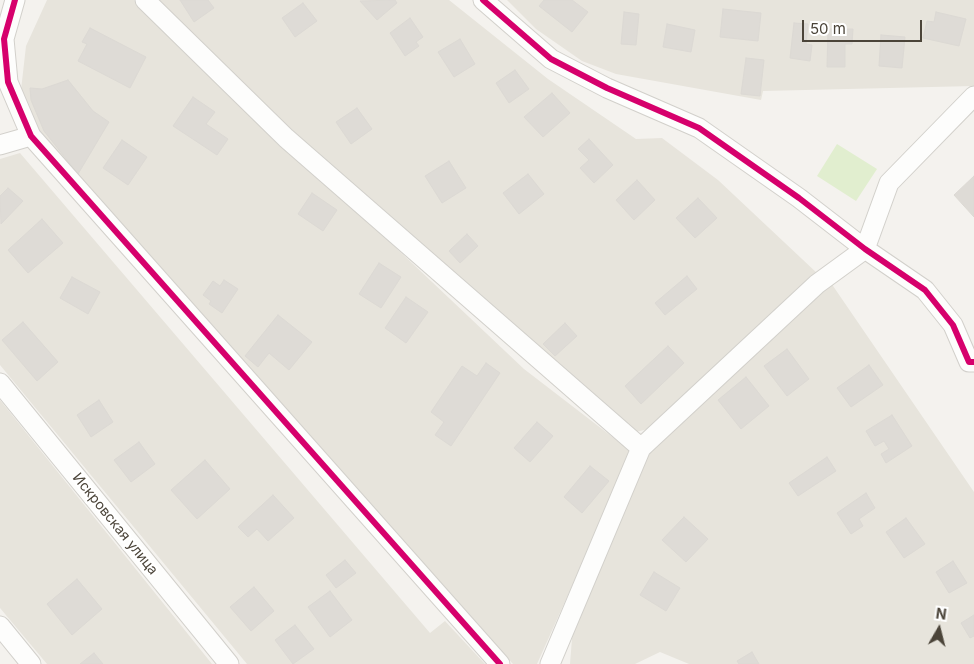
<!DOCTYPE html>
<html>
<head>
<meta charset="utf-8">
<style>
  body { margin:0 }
  #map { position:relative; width:974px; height:664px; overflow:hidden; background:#f4f2ee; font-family:Inter,sans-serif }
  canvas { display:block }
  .north { position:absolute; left:914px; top:604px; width:50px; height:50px; -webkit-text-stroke:4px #fff; paint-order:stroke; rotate:8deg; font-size:14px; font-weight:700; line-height:20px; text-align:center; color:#4b4439 }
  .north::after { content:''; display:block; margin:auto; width:18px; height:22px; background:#4b4439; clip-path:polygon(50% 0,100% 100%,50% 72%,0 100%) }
  .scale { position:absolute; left:802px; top:20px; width:120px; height:22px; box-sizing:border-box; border:2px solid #4b4439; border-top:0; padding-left:6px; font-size:15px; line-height:18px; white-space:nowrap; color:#4b4439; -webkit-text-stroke:4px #fff; paint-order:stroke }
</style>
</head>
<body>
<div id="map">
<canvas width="974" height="664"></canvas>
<div class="north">N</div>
<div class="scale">50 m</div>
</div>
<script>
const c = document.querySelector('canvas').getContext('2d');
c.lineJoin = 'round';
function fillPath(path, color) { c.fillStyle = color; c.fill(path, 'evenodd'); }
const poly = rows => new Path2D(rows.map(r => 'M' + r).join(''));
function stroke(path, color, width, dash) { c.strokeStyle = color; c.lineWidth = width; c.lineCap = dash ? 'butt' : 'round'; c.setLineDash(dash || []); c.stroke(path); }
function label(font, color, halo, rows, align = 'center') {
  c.font = font + ' Inter,sans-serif'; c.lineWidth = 5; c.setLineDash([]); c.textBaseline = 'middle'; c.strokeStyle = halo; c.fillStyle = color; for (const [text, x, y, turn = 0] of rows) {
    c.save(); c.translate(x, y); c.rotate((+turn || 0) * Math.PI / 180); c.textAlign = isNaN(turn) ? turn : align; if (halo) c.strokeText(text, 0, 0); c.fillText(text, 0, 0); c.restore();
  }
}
const residential = poly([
  [47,0,134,0,524,369,632,452,537,664,513,664,39,135,21,90,26,46],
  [153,0,449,0,548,79,636,139,662,138,718,180,818,274,652,428,632,433,504,332],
  [507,0,974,0,974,86,763,91,761,100,616,74,582,61,536,29],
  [20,153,430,633,445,621,485,664,247,664,0,365,0,159],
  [831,283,974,492,974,664,689,664,660,652,635,664,570,664,573,626,647,451],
  [0,400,212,664,47,664,0,608]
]);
const green = poly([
  [837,144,877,169,856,201,817,176]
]);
const building = poly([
  [180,0,208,0,214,8,194,22,180,0],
  [395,0,397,3,377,20,360,1,395,0],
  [544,0,572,0,588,12,572,32,539,6,544,0],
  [303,3,317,21,295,37,282,18,303,3],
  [723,9,761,13,758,41,720,37,723,9],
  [624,12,639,14,636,45,621,44,624,12],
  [936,12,966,19,959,46,923,38,927,21,934,22,936,12],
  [410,18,423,37,416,42,419,46,405,56,390,33,410,18],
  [794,23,808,24,806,44,812,45,810,61,790,58,794,23],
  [667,24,695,30,691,52,663,47,667,24],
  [90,28,146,57,130,88,78,61,87,44,82,42,90,28],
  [828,29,853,29,852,44,845,44,845,67,827,67,828,29],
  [881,35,905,37,902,68,879,66,881,35],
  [460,39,475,64,454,77,438,52,460,39],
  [746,58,764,60,760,96,741,94,746,58],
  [515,70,529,89,509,103,496,83,515,70],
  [68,80,93,111,109,122,78,174,44,131,31,100,30,88,42,89,68,80],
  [552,93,570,113,543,137,524,117,552,93],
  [193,97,215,112,206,124,228,139,217,155,173,126,193,97],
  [357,108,372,129,351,144,336,122,357,108],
  [589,139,613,165,594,183,580,168,589,160,578,149,589,139],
  [122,140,147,157,128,185,103,168,122,140],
  [449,161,466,188,442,203,425,176,449,161],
  [528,174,544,194,519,214,503,193,528,174],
  [974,176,974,217,954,195,974,176],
  [637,180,655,200,634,220,616,200,637,180],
  [8,188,23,201,1,224,0,196,8,188],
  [312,193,337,210,323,231,298,214,312,193],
  [698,198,717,218,695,238,676,218,698,198],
  [42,219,63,243,28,273,8,250,42,219],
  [467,234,478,246,460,263,449,251,467,234],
  [379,263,401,277,381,308,359,294,379,263],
  [687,276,697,289,665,315,655,303,687,276],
  [72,277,100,292,88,314,60,298,72,277],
  [224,280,238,289,222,313,209,304,211,301,203,295,213,281,220,286,224,280],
  [406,297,428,312,406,343,385,328,406,297],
  [278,315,312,342,289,370,269,353,258,367,245,356,278,315],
  [23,322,58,362,37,381,2,340,23,322],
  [565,323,577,336,555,356,543,344,565,323],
  [668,346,684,363,641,404,625,386,668,346],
  [787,349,809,379,787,396,764,366,787,349],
  [486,363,500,373,451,446,435,435,444,422,431,412,462,366,477,376,486,363],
  [869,365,883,385,851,407,837,388,869,365],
  [746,377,769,406,741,429,718,400,746,377],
  [99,400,113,422,91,437,77,415,99,400],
  [892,415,912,446,886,463,881,454,889,449,884,441,875,446,866,431,892,415],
  [537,422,553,436,530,462,514,448,537,422],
  [139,442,155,464,131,482,114,460,139,442],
  [827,457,836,471,798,496,789,483,827,457],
  [205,460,230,489,197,519,171,490,205,460],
  [590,466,609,481,582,513,564,497,590,466],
  [866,493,875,508,859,519,863,526,851,534,837,513,866,493],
  [273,495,294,518,268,541,257,529,248,537,238,527,273,495],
  [684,517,708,539,686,562,662,540,684,517],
  [906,518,925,544,904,558,886,532,906,518],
  [345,560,356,573,336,588,326,575,345,560],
  [953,561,967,583,949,593,936,572,953,561],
  [654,572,680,588,666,611,640,595,654,572],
  [77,579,102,609,72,635,47,604,77,579],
  [254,587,274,611,251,631,230,607,254,587],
  [330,591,352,620,330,637,308,607,330,591],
  [974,615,974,636,970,638,961,623,974,615],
  [295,625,314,649,293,664,275,640,295,625],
  [752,652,759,664,739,664,737,661,752,652],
  [94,653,103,664,80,664,94,653]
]);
const minor = poly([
  [15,0,4,39,8,82,31,136,500,664],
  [145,0,286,138,641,448],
  [483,0,551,59,607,88,699,128,799,198,865,249,925,290,953,325,969,362,974,362],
  [0,145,31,136],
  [0,383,229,664],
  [0,626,31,664],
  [550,664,641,448,817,284,865,249,889,183,974,96]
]);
const cycleway = poly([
  [15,0,4,39,8,82,31,136,500,664],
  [483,0,551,59,607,88,699,128,799,198,865,249,925,290,953,325,969,362,974,362]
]);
const streetNames = [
  ["Искровская улица",115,524,51]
];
fillPath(residential, '#e7e4dc');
fillPath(green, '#e1eecf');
fillPath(building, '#dedbd6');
stroke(building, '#dcd9d4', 1);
stroke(minor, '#d2d0cb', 21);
stroke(minor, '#fdfdfc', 19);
stroke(cycleway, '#d6006c', 6);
label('14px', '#4b4439', '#fff', streetNames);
</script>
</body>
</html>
